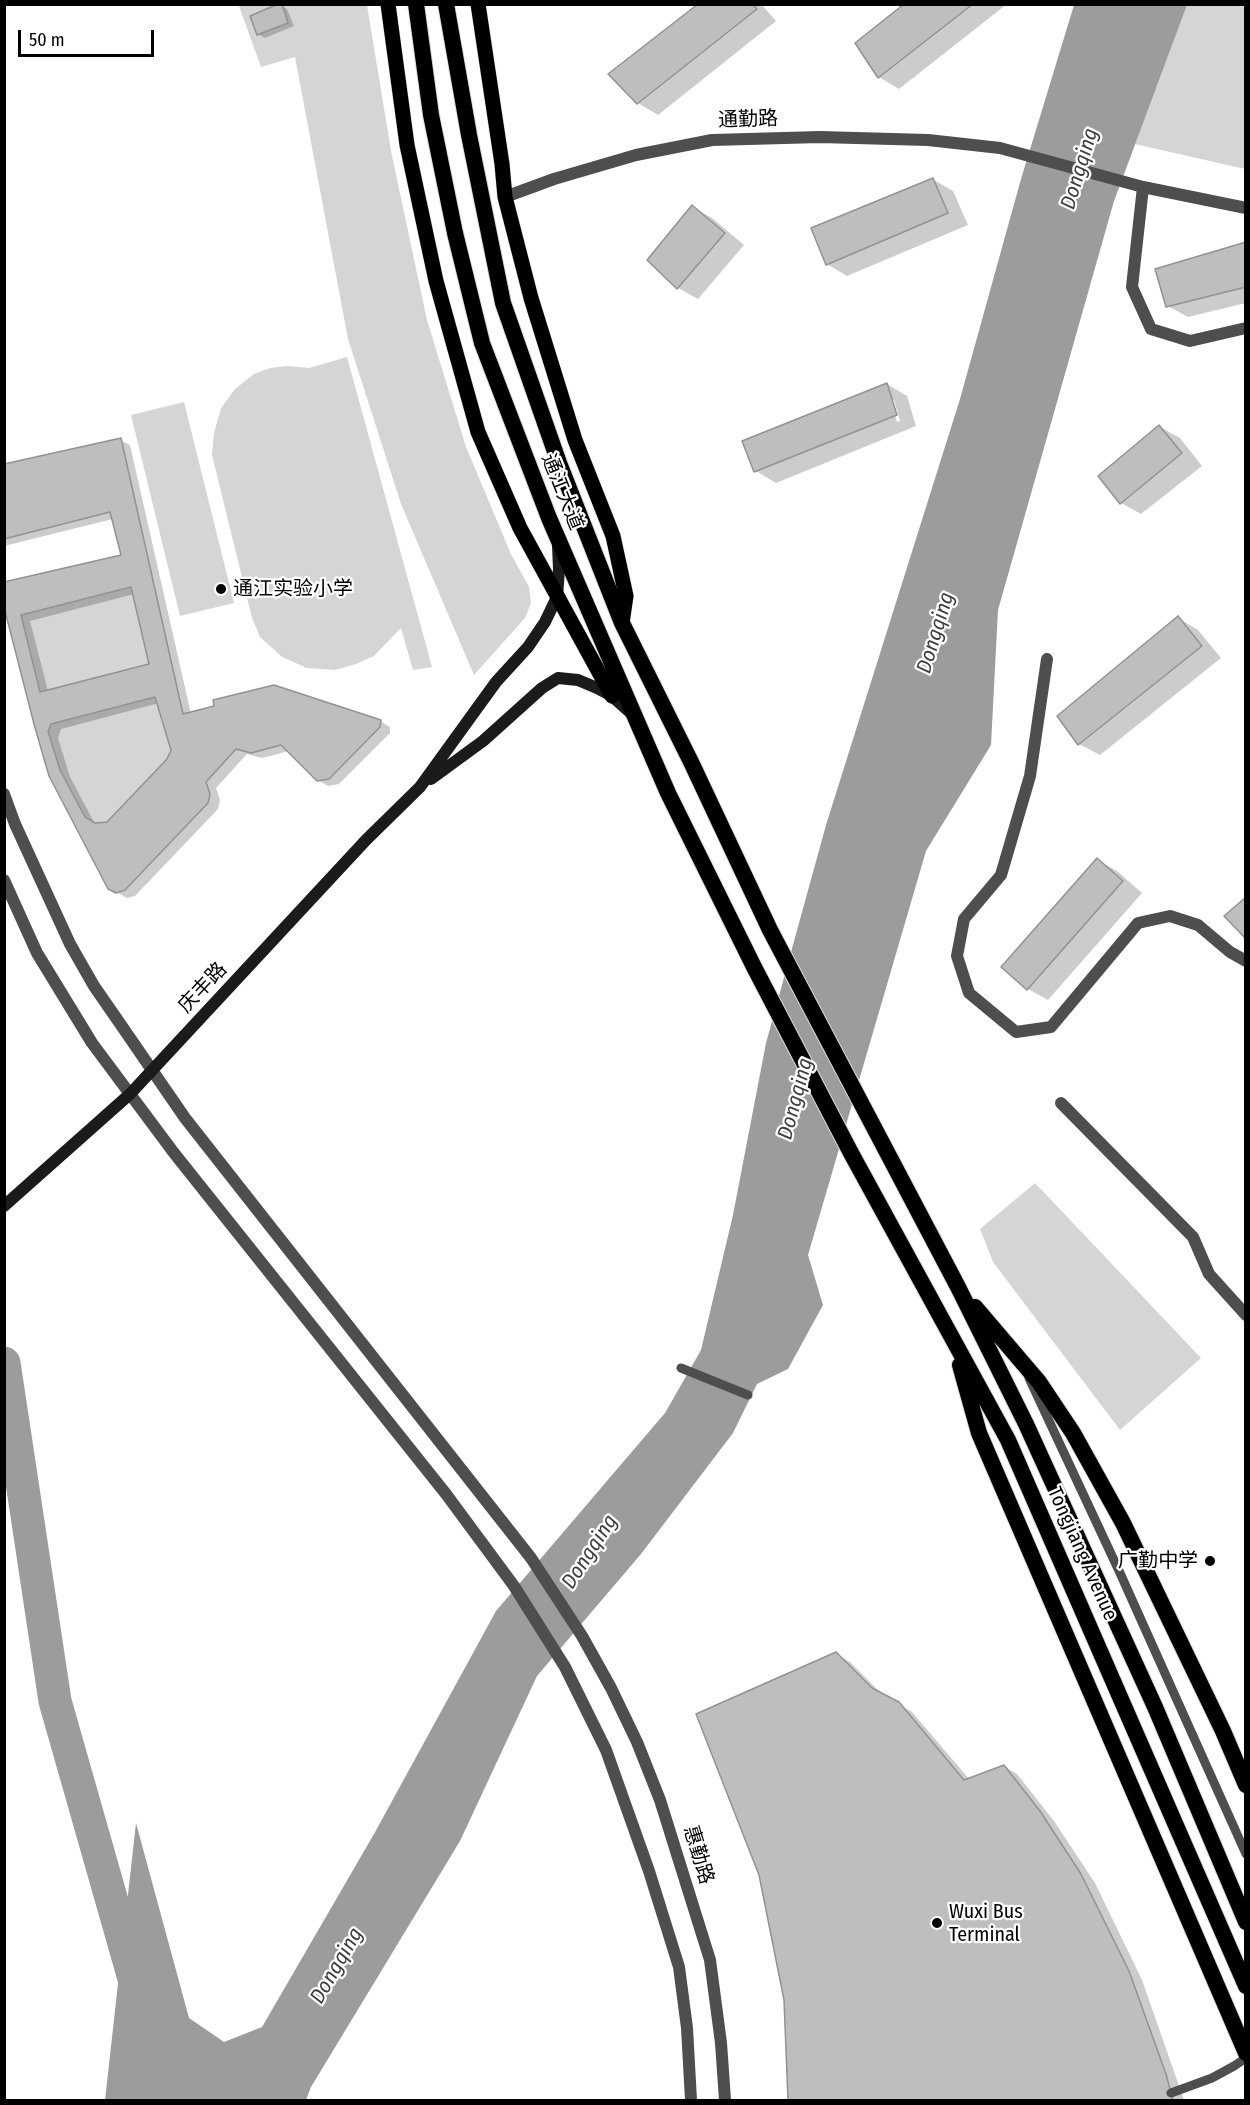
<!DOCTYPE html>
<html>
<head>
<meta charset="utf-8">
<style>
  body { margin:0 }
  #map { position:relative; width:1250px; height:2105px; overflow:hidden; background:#fff; font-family:"Fira Sans Condensed",sans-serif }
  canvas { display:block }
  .frame { position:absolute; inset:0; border:6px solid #000; pointer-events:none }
  .scale { position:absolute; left:18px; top:30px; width:136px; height:27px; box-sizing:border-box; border:3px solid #000; border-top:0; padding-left:8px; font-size:18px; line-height:21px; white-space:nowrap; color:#000; -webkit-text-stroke:4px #fff; paint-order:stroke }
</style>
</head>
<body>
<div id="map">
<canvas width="1250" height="2105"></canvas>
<div class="frame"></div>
<div class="scale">50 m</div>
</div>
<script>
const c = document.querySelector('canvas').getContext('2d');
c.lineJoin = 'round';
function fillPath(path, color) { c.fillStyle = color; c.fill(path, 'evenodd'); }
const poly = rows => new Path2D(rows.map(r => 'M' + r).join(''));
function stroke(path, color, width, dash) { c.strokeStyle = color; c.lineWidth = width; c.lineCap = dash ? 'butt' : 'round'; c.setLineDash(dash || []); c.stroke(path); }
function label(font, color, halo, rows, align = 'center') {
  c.font = font + ' "Fira Sans Condensed","Noto Sans SC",sans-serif'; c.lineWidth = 4.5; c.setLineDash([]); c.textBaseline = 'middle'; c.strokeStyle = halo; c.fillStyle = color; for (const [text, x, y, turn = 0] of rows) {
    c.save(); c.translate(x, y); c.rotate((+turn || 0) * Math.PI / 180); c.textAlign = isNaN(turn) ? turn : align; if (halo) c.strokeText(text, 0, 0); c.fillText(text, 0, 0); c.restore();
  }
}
const green = poly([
  [242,4,367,5,391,151,427,320,466,447,511,554,529,587,531,603,525,618,474,675,401,504,348,339,295,57,261,67,239,6],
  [1187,5,1245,5,1245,169,1135,144],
  [347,357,432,667,413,670,401,628,374,656,356,664,335,670,307,668,282,657,260,637,252,618,212,455,214,433,221,408,235,389,254,374,270,368,288,366,309,368],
  [184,402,234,603,180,616,131,415],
  [131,587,149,664,40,692,21,615],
  [155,697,171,750,167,759,107,822,95,823,85,817,60,770,48,731,51,724],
  [1035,1183,1201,1358,1120,1430,993,1262,980,1229]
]);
const water = poly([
  [1074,5,1187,5,1114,201,998,610,991,745,926,851,808,1255,823,1305,788,1369,757,1384,733,1433,641,1554,537,1676,460,1841,311,2087,306,2100,105,2100,136,1823,189,2018,224,2042,262,2027,374,1834,496,1611,665,1413,701,1350,733,1215,766,1043,826,825,960,399,1021,179]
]);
const shadow = poly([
  [700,4,761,4,776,21,658,115,638,103],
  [906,4,1007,4,899,89,879,77],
  [281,5,287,9,294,26,265,38,258,34],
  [932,179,953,191,968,225,847,276,827,264],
  [692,207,712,218,744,245,698,299,678,288,649,260],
  [1246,243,1246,303,1188,317,1168,306],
  [887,384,907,396,916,426,776,483,756,471],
  [891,400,894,400,900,421,897,422],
  [1160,427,1180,438,1202,466,1141,514,1121,503],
  [120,440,130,445,191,714,380,721,390,727,390,733,339,784,328,786,318,780,289,751,262,758,247,754,216,788,220,800,218,809,135,896,127,898,109,888,50,776,4,600,123,556,113,519,4,546,4,466],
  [134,594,151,665,48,691,30,621],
  [159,703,173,750,168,760,108,823,95,824,70,777,58,738,61,729],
  [1178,618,1198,630,1221,658,1100,755,1079,744],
  [1097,860,1117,871,1142,893,1048,1000,1028,989],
  [836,1654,850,1662,884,1696,912,1712,970,1780,1003,1766,1017,1774,1054,1821,1095,1883,1142,1980,1184,2100,789,2100,786,2000]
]);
const river = poly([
  [4,1363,55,1701,135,1982]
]);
const building = poly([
  [278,4,282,4,288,23,257,35,250,16,278,4],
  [698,4,752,4,757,9,637,104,608,74,698,4],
  [904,4,973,4,878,78,855,43,904,4],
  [933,178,948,213,826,265,811,228,933,178],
  [692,205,725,233,677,289,647,260,692,205],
  [1246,242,1246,287,1166,307,1155,269,1246,242],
  [887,383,897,415,754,472,742,441,887,383],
  [1159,425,1182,453,1120,504,1098,476,1159,425],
  [121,438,183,714,214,706,213,700,274,685,381,720,380,727,329,779,317,781,281,745,251,753,236,749,206,782,210,794,208,803,125,890,116,893,108,889,49,776,34,724,4,607,4,582,121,555,110,512,4,539,4,464,121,438],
  [131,587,149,664,40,692,21,615,131,587],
  [155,697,171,750,167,759,107,822,95,823,85,817,60,770,48,731,51,724,155,697],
  [1178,616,1202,646,1078,745,1057,716,1178,616],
  [1097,858,1123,881,1027,990,1001,967,1097,858],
  [1246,897,1246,939,1224,916,1246,897],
  [836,1652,872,1688,899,1702,964,1780,1004,1765,1040,1811,1081,1874,1129,1971,1166,2074,1173,2100,788,2100,784,2000,759,1875,696,1714,836,1652]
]);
const service = poly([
  [681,1368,748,1395],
  [1029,1378,1120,1573,1246,1854],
  [1171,2093,1212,2078,1234,2066,1246,2058]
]);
const minor = poly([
  [1143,187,1132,287,1151,329,1190,341,1246,328],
  [505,197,554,179,636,155,712,140,820,137,928,140,1000,148,1143,187,1246,208],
  [1047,659,1030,776,1001,875,964,919,957,956,969,993,1016,1032,1051,1027,1138,923,1170,916,1198,925,1230,952,1246,961],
  [1061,1103,1193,1237,1209,1274,1246,1315]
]);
const tertiary = poly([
  [4,794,15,824,70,944,94,986,121,1025,185,1118,531,1558,582,1636,611,1688,637,1742,660,1800,710,1960,721,2043,725,2100],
  [4,880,37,953,92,1043,174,1153,446,1494,514,1586,565,1667,606,1750,649,1871,679,1967,687,2028,691,2100]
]);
const secondary = poly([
  [431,779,483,741,542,688,558,678,578,680,597,688,612,696,632,714],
  [4,1206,130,1094,366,840,420,787,496,682,528,647,545,622,557,597,559,569,558,546]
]);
const primary = poly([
  [388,4,407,145,436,281,478,432,520,528,612,696],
  [478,4,502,164,505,197,531,298,575,440,613,536,626,596,622,623]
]);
const trunk = poly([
  [416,4,431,115,455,233,482,343,549,518,668,793,754,967,851,1153,1008,1440,1246,1986],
  [446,4,469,135,503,303,559,463,622,623,692,764,770,930,958,1287,1026,1424,1155,1707,1246,1922],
  [975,1307,1039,1382,1073,1433,1123,1523,1223,1731,1246,1785],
  [960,1365,979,1433,1246,2053]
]);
const markers = [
  [221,589,6,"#000"],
  [1210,1561,6,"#000"],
  [937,1923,6,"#000"]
];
const streetNames = [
  ["通勤路",748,120,-2],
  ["通江大道",562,492,68],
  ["庆丰路",203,988,-47],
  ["Tongjiang Avenue",1082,1554,66],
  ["惠勤路",698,1855,73]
];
const poiNames = [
  ["通江实验小学",233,589],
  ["广勤中学",1198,1561,"right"],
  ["Wuxi Bus",949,1912],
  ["Terminal",949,1935]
];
const waterNames = [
  ["Dongqing",1080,169,-73],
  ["Dongqing",936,633,-73],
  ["Dongqing",796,1099,-75],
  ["Dongqing",590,1552,-57],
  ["Dongqing",337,1966,-60]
];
fillPath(green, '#d5d5d5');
fillPath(water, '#9c9c9c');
fillPath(shadow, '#0003');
stroke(river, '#9c9c9c', 33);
fillPath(building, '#bebebe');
stroke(building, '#929292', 1.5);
stroke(primary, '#dbdbdb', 16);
stroke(trunk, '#dbdbdb', 18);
stroke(service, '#4e4e4e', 9);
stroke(minor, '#4e4e4e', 12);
stroke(tertiary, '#4e4e4e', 12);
stroke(secondary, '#1b1b1b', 12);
stroke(primary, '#000', 15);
stroke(trunk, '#000', 16);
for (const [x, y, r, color] of markers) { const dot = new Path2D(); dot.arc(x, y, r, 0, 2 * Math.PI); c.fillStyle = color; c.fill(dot); stroke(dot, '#fff', 2); }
label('20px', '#000', '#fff', streetNames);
label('20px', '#000', '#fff', poiNames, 'left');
label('italic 21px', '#3d3d3d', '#fff', waterNames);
</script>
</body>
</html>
